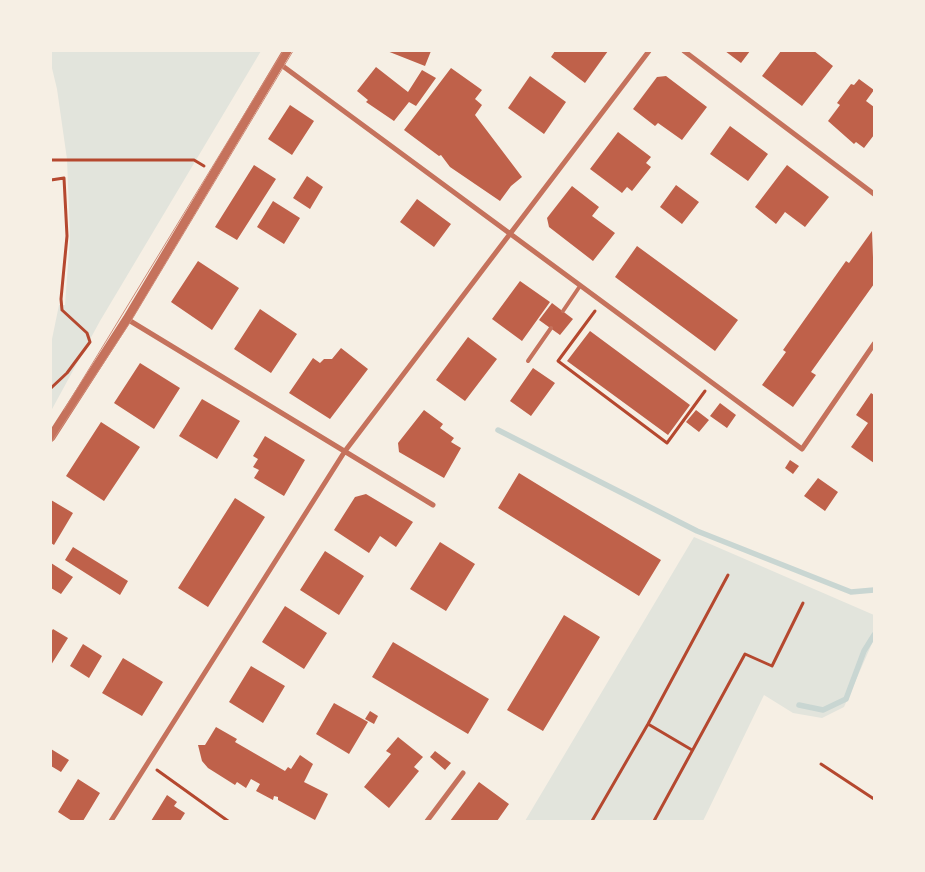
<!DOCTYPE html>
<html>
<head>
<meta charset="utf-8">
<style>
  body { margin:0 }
  #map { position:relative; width:925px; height:872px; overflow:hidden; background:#f6efe4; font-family:"IBM Plex Sans",sans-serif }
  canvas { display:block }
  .frame { position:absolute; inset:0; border:52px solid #f6efe4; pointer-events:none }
</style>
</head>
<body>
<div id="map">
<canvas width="925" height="872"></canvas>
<div class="frame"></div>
</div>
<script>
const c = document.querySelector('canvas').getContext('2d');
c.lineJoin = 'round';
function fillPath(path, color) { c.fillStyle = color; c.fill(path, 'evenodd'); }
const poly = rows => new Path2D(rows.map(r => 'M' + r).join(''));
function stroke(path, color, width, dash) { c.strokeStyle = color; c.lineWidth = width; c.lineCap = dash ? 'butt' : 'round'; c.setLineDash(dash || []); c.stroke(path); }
const green = poly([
  [51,51,261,51,100,321,51,411,51,344,59,305,65,305,70,237,67,159,57,89,51,64],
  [694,537,874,615,874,639,844,707,822,718,793,713,764,695,703,821,525,821]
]);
const stream = poly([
  [498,430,697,531,851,592,874,590],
  [799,705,823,710,846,699,864,651,874,635]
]);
const building = poly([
  [387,51,431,51,425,66],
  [555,51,608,51,585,83,551,57],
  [725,51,750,51,741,63],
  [781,51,814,51,833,66,802,106,762,76],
  [376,67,408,92,422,70,436,78,416,106,409,102,394,121,366,102,368,100,357,91],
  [451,68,482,90,475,99,482,105,475,115,522,177,511,186,500,201,450,167,441,155,439,156,404,130],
  [530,76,566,102,544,134,508,108],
  [666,76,707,107,682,140,658,123,655,126,633,109,657,77],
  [859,79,874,90,866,101,874,107,874,135,864,148,856,142,854,144,828,121,840,105,837,103,851,84,854,85],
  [290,105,314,121,292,155,268,139],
  [730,126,768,154,748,181,710,154],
  [618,132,651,157,646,163,651,167,632,191,627,187,622,193,590,169],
  [254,165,276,179,237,240,215,227],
  [787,165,829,197,805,227,785,212,776,224,755,207],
  [307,176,323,187,310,209,293,198],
  [676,185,699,202,682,224,660,207],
  [572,186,599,207,592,216,615,233,593,261,549,227,547,218],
  [417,199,451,224,434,247,400,222],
  [273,201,300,218,284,244,257,227],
  [872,231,874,284,811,372,816,375,793,407,762,385,786,352,783,350,846,261,849,263],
  [637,246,738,320,715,351,615,277],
  [198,261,239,288,212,330,171,302],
  [520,281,550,302,522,341,492,319],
  [552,303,573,319,560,335,539,320],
  [260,309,297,334,271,373,234,349],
  [590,331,690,405,668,435,567,361],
  [468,337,497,359,465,401,436,380],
  [341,348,368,369,330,419,289,393,313,358,320,363,324,359,332,359],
  [140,363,180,388,154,429,114,403],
  [533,368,555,383,531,416,510,401],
  [871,393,874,395,874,463,851,447,868,423,856,415],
  [202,399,240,421,217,459,179,436],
  [720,403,736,415,727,428,710,416],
  [424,410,443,424,440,428,454,438,451,442,461,448,444,478,399,452,398,443],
  [696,410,709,420,699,432,686,422],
  [101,422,140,447,104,501,66,476],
  [265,436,305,460,284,496,254,478,259,470,253,467,258,459,253,456],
  [790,460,799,466,793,474,785,468],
  [519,473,661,560,639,596,498,508],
  [818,478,838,492,825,511,804,496],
  [366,494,413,522,396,547,380,536,369,553,334,530,355,497],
  [235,498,265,517,208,607,178,588],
  [51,500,73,513,54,545,51,543],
  [440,542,475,564,446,611,410,589],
  [73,547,128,581,120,595,65,560],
  [325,551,364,576,339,615,300,590],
  [51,563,73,577,61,594,51,588],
  [285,606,327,633,304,669,262,642],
  [564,615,600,637,543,731,507,710],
  [53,629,68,638,51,665,51,632],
  [393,642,489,699,468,734,372,677],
  [83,644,102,656,89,678,70,666],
  [123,658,163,682,142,716,102,693],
  [251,666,285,686,263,723,229,702],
  [334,703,368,722,349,754,316,734],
  [370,711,378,716,374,724,365,719],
  [216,727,237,739,235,742,285,771,288,767,291,769,300,755,313,764,304,782,328,794,315,820,278,800,278,797,274,796,273,800,256,791,260,784,251,779,246,788,237,782,235,785,208,768,202,761,198,745,205,745],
  [398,737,423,757,414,767,419,771,389,808,364,787,391,754,386,751],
  [51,749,69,760,61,772,51,766],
  [435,751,451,763,445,770,430,757],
  [78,779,100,793,83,821,72,821,58,812],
  [479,782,509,804,497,821,450,821],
  [167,795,177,802,174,806,185,813,180,821,151,821]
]);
const path = poly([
  [51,160,194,160,204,166],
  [51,180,64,178,67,236,61,299,62,310,87,333,90,342,67,373,51,388],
  [595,311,558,361,667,443,705,391],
  [648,724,692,750],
  [821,764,874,799],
  [157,770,228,821],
  [592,821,648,724,728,575],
  [654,821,745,654,772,666,803,603]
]);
const service = poly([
  [563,311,580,286],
  [528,361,551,328]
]);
const minor = poly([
  [684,51,874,194],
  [280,64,802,449,874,344],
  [127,319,433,505],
  [111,821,345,451,649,51],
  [427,821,463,773]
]);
const tertiary = poly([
  [51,437,127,319,287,51]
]);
const tram = poly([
  [64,410,283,51],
  [51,443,131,321,293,51]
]);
fillPath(green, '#e2e4dc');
stroke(stream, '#c9d6d2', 5.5);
fillPath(building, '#bf614a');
stroke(path, '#b5482f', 3);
stroke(service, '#c5725c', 4);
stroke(minor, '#c5725c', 5);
stroke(tertiary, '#c5725c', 9);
stroke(tram, '#cf8b77', 1);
</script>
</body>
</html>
